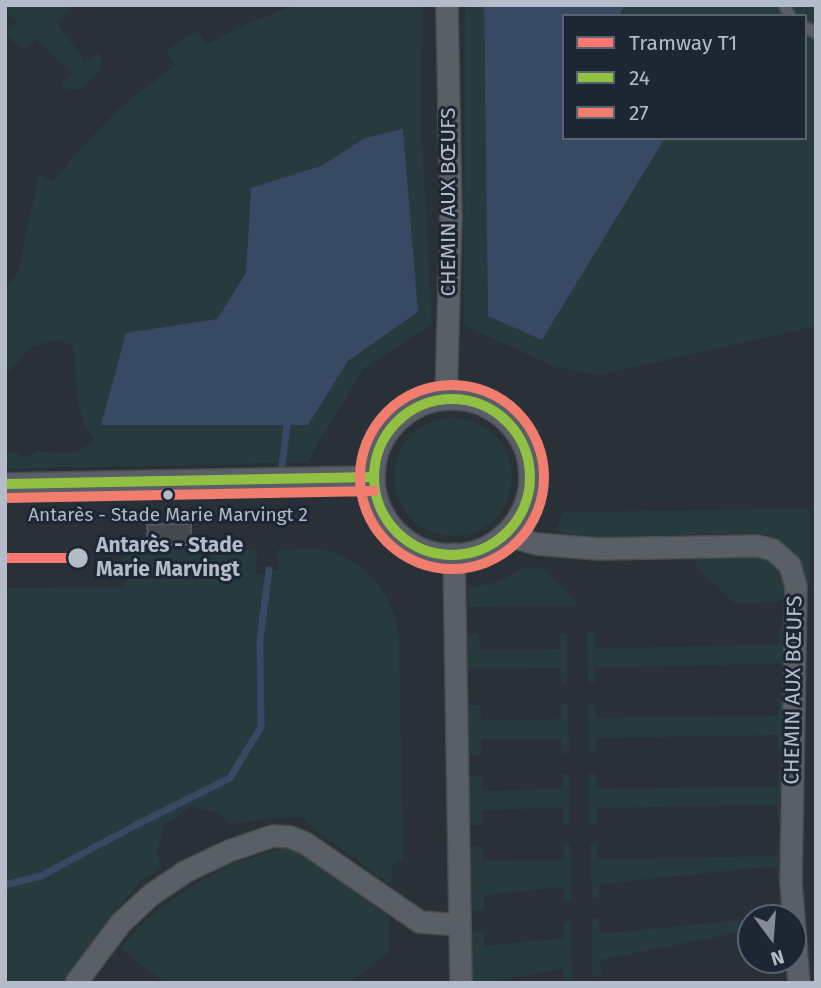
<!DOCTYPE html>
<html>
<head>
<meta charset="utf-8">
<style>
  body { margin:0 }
  #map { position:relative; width:821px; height:988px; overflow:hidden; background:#2a3038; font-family:"Fira Sans",sans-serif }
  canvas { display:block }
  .frame { position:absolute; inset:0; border:7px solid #b4bcc9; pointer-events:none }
  .legend { position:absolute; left:562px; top:14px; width:245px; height:126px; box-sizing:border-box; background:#1d2633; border:2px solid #59626f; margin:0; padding:9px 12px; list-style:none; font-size:21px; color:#b4bcc9 }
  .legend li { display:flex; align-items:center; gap:14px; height:35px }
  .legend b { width:35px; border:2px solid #59626f }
  .north { position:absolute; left:737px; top:904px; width:70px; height:70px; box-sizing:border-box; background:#1d2633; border:2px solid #59626f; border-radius:50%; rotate:164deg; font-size:19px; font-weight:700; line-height:28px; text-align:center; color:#b4bcc9 }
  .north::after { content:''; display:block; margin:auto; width:24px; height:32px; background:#848b96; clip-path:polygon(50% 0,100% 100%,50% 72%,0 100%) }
</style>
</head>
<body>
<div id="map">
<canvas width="821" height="988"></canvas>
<div class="frame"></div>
<ul class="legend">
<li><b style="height:9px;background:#fb7771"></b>Tramway T1</li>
<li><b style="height:9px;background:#91c043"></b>24</li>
<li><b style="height:9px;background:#f17d6f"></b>27</li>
</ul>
<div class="north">N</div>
</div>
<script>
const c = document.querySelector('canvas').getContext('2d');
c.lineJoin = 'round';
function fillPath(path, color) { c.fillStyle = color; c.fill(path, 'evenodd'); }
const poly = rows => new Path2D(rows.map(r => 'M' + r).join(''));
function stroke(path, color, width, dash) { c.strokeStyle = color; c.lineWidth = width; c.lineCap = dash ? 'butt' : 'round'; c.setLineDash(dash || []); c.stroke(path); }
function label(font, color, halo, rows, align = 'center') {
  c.font = font + ' "Fira Sans",sans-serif'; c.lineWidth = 6; c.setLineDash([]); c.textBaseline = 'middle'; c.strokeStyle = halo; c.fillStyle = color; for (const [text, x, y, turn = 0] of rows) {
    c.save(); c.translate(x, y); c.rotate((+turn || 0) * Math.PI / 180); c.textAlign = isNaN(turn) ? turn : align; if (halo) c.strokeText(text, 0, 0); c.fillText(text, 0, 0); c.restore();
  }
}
const green = poly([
  [5,5,65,5,69,11,56,21,85,62,99,52,102,62,99,72,80,89,70,90,63,87,61,86,72,73,36,39,24,51,5,34,17,22,5,11],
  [295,5,423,5,421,121,432,324,364,368,317,445,308,462,5,469,5,456,12,452,26,457,38,451,63,454,78,451,95,441,84,425,78,401,73,346,57,340,31,347,11,370,5,371,5,288,18,272,39,173,53,182,78,151,120,108,175,65,166,50,198,31,206,45,246,24],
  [365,138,418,312,348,361,308,425,217,319,246,273,251,188,323,165],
  [465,5,484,5,488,315,542,340,665,138,805,138,805,16,619,16,625,5,816,5,816,326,599,375,554,367,464,325],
  '394 477a59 59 0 1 1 118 0a59 59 0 1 1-118 0Z',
  [809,509,809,588,796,555,783,542,761,533,571,538,556,529,563,512],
  [320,549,337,553,358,565,372,577,385,593,396,618,399,637,403,861,396,861,391,870,393,887,308,824,303,817,267,818,251,822,230,824,215,811,191,807,164,825,157,852,161,868,139,882,62,983,5,983,5,588,126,587,123,550,257,550,256,575,279,570,277,550],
  [695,556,754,556,768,560,779,569,786,584,787,595,778,602,734,603,696,566],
  [522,568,542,568,577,602,574,606,468,607,468,588,498,582],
  [779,629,786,629,786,664,595,667,595,683,588,683,587,632,594,632,595,648,779,645],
  [560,633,567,633,567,683,561,683,560,668,467,669,466,635,479,634,480,650,560,649],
  [779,700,785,700,785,750,778,750,778,735,597,738,596,753,589,753,588,703,595,703,596,718,778,716],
  [568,703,569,753,562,753,561,739,481,739,481,754,469,755,467,705,480,705,481,720,561,719,561,704],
  [779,770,785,770,784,820,778,821,777,805,597,808,597,824,590,824,589,773,596,773,597,789,778,786],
  [562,774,569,774,570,824,563,824,562,808,482,810,482,825,470,825,469,776,482,776,482,791,562,789],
  [778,841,784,841,784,881,778,881,777,866,599,884,599,898,592,899,590,844,598,843,598,859,777,856],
  [564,844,570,844,571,901,565,902,563,887,484,895,484,910,471,911,470,847,482,846,483,861,563,860],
  [285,848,307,855,389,917,389,952,349,983,165,983,120,948,146,920,189,887,234,863],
  [592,919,599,919,600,934,751,919,751,930,600,960,602,975,592,977],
  [571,921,572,981,566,983,562,968,487,983,472,983,472,932,484,930,484,946,564,938,563,922]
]);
const water = poly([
  [484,5,625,5,619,16,564,16,564,138,665,138,542,340,488,316],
  [403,129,418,312,348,361,308,425,101,425,126,333,217,319,246,273,251,188,323,165,365,138]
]);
const stream = poly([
  [282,466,287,425],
  [5,885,41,876,136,825,230,778,261,727,260,640,269,570]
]);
const building = poly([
  [168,524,191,524,191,545,148,545,147,525,168,524]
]);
const lane = poly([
  [784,5,790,16],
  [805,27,816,33]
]);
const street = poly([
  [446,399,451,216,447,5],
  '374 477a78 78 0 1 1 156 0a78 78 0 1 1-156 0Z',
  [5,484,374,477],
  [504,535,537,544,598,549,758,546,773,550,790,565,796,587,791,883,799,983],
  [454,554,461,983],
  [76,983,121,923,151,895,185,872,229,851,273,836,290,837,305,843,420,922,460,925]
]);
const bus1 = poly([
  '374 477a78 78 0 1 1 156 0a78 78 0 1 1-156 0Z',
  [5,484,374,477]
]);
const bus2 = poly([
  '360 477a92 92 0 1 1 184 0a92 92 0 1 1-184 0Z',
  [5,498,374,491]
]);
const tram1 = poly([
  [5,558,78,558]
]);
const markers = [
  [168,495,6,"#b4bcc9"],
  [78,558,11,"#b4bcc9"]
];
const busNames = [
  ["Antarès - Stade Marie Marvingt 2",168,516]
];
const streetNames = [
  ["CHEMIN AUX BŒUFS",449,202,-90],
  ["CHEMIN AUX BŒUFS",794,690,-89]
];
const stopNames = [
  ["Antarès - Stade",96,546],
  ["Marie Marvingt",96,570]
];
fillPath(green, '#273a3e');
fillPath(water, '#384963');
stroke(stream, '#384963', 7);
fillPath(building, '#444950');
stroke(building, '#52575f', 2);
stroke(lane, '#484c53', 14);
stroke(street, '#484c53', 24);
stroke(lane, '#5a5e66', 10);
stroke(street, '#5a5e66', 21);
stroke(bus1, '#91c043', 10);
stroke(bus2, '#f17d6f', 10);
stroke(tram1, '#fb7771', 10);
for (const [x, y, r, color] of markers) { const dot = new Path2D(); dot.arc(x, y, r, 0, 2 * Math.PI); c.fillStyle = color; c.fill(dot); stroke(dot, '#1d2633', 2.5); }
label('19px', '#b4bcc9', '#1d2633', busNames);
label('21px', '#b4bcc9', '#1d2633', streetNames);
label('bold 21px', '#b4bcc9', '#1d2633', stopNames, 'left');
</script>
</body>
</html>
